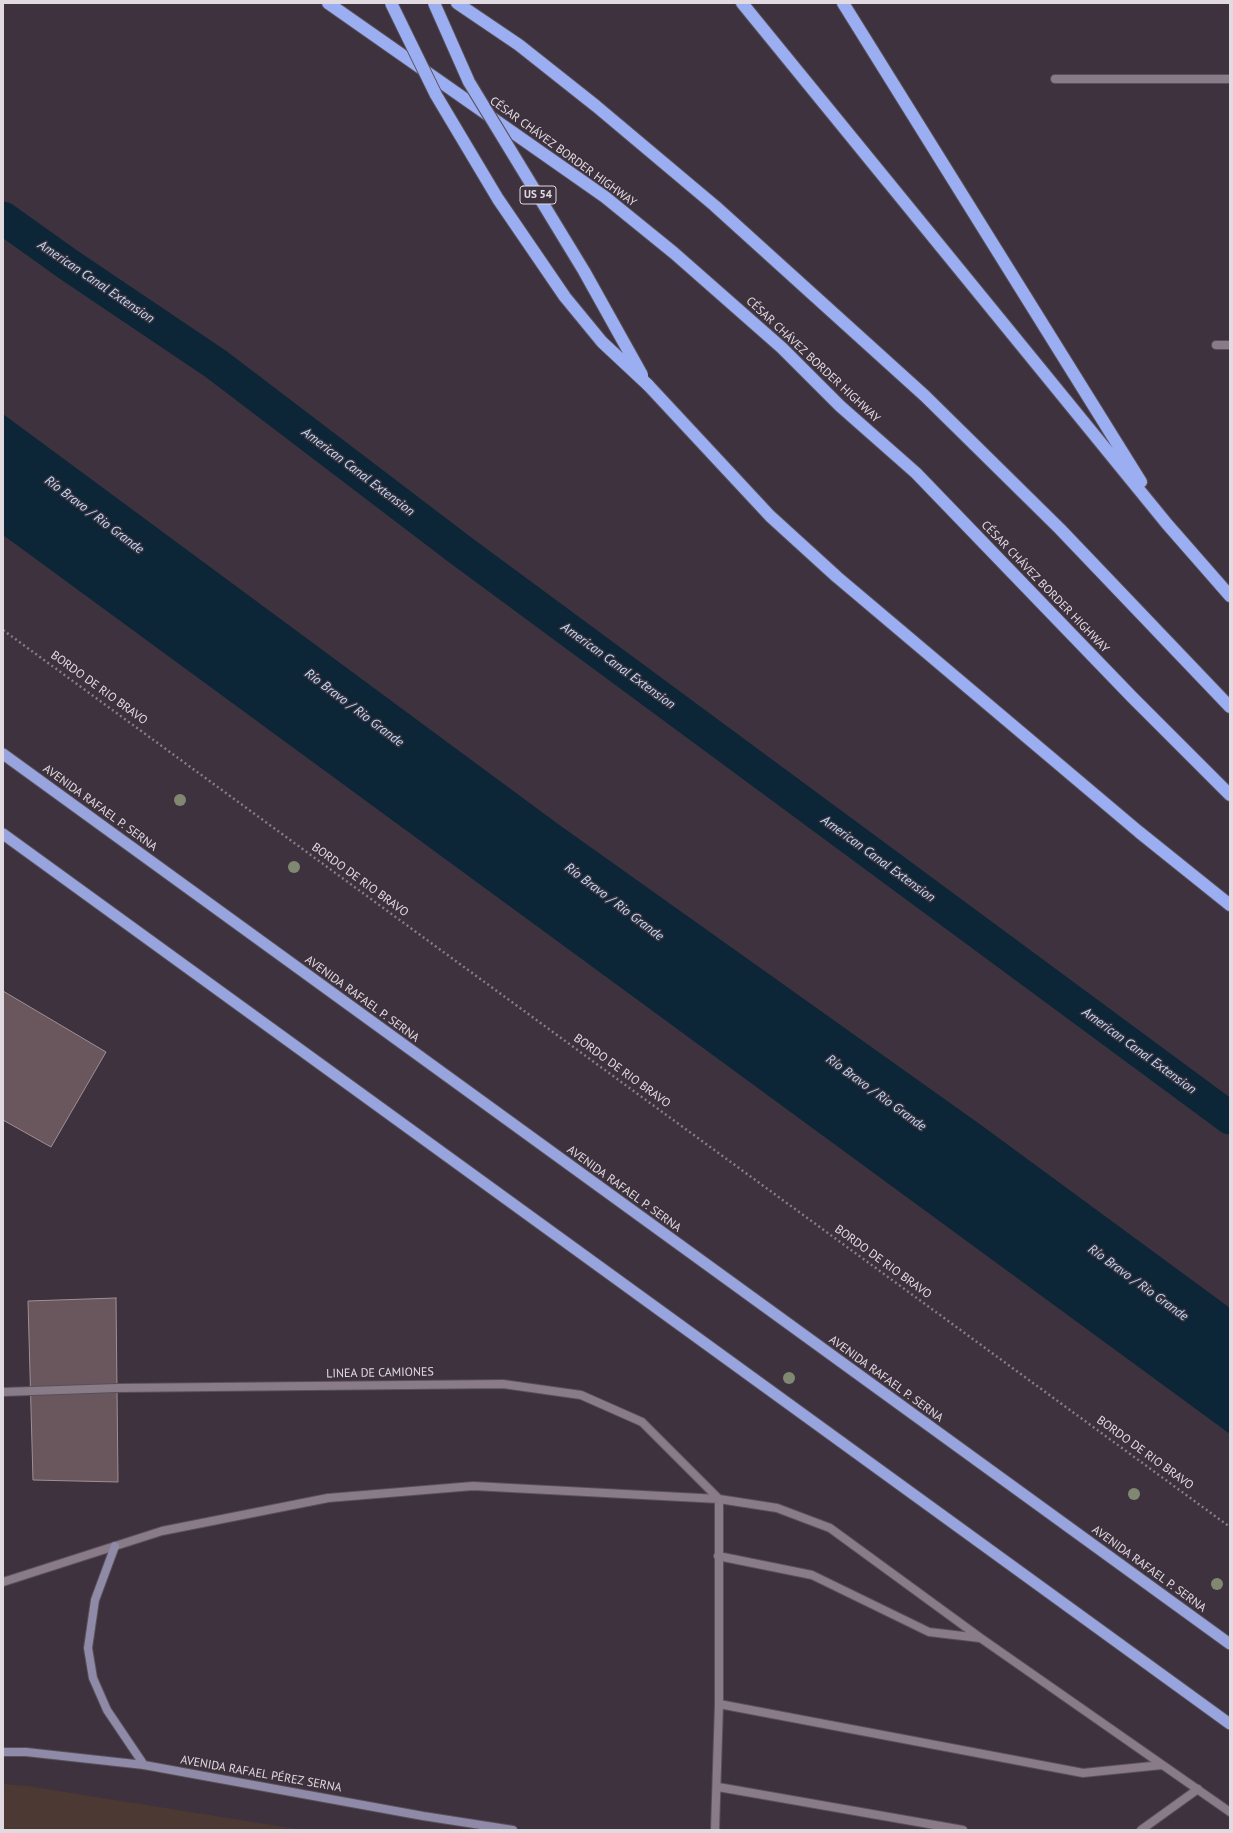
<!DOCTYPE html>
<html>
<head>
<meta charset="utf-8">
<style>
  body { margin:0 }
  #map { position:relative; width:1233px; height:1833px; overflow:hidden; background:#3d323d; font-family:"PT Sans",sans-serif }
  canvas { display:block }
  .frame { position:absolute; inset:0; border:4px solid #e1dae1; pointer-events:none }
</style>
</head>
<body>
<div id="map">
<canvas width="1233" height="1833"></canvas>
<div class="frame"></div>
</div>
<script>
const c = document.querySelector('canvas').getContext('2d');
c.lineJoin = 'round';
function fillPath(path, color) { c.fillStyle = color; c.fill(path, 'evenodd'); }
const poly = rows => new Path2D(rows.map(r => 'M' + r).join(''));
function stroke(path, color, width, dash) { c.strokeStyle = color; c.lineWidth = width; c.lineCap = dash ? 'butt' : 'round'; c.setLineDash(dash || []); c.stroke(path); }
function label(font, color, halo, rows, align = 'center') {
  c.font = font + ' "PT Sans",sans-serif'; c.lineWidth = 3; c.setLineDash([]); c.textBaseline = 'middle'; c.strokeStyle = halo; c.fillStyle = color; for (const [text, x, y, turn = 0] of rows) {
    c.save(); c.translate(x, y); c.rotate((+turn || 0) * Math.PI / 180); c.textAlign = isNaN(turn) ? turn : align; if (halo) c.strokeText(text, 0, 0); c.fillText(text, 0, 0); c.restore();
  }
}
const education = poly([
  [3,1784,27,1786,303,1830,3,1830]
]);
const water = poly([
  [3,414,558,824,981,1125,1230,1308,1230,1434,3,535]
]);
const canal = poly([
  [3,218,69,265,216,364,459,549,1230,1118]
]);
const building = poly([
  [3,991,106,1052,51,1147,3,1120,3,991],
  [116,1298,118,1482,33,1480,28,1301,116,1298]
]);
const path = poly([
  [3,630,1230,1527]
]);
const service = poly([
  [1055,79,1230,79],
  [3,1392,117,1388,503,1384,581,1395,642,1422,719,1499,719,1704,715,1830],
  [718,1556,812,1575,929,1632,980,1638],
  [3,1582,162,1531,328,1498,473,1486,719,1499,777,1508,830,1528,982,1639,1230,1812],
  [719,1704,1083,1773,1162,1765],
  [718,1787,963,1830],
  [1141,1830,1198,1789]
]);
const minor = poly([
  [1216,345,1230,345]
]);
const secondary = poly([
  [115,1546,95,1600,88,1648,93,1678,107,1710,144,1765],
  [3,1752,26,1752,144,1765,423,1816,513,1830]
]);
const trunk = poly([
  [3,754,1230,1644],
  [3,834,1230,1724]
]);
const motorway = poly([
  [328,3,605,197,674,253,782,348,840,406,916,473,1132,697,1230,795],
  [457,3,519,45,596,106,715,206,925,396,1060,529,1230,707],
  [742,3,1167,524,1230,596],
  [843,3,1141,482],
  [648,385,770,516,837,577,1139,832,1230,905]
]);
const motorwayBridge = poly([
  [391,3,436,95,498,199,565,297,602,342,648,385],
  [434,3,469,82,584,271,642,375]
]);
const trees = [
  [180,800],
  [294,867],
  [789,1378],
  [1134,1494],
  [1217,1584]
];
const shields = [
  [538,195,36]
];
const shieldNames = [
  ["US 54",538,195]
];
const streetNames = [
  ["CÉSAR CHÁVEZ BORDER HIGHWAY",563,152,36],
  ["CÉSAR CHÁVEZ BORDER HIGHWAY",813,360,43],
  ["CÉSAR CHÁVEZ BORDER HIGHWAY",1045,587,46],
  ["BORDO DE RIO BRAVO",99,688,36],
  ["AVENIDA RAFAEL P. SERNA",100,808,36],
  ["BORDO DE RIO BRAVO",360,880,36],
  ["AVENIDA RAFAEL P. SERNA",362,999,36],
  ["BORDO DE RIO BRAVO",622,1071,36],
  ["AVENIDA RAFAEL P. SERNA",624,1189,36],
  ["BORDO DE RIO BRAVO",883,1262,36],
  ["LINEA DE CAMIONES",380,1373,-1],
  ["AVENIDA RAFAEL P. SERNA",886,1379,36],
  ["BORDO DE RIO BRAVO",1145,1453,36],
  ["AVENIDA RAFAEL P. SERNA",1149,1569,36],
  ["AVENIDA RAFAEL PÉREZ SERNA",261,1774,10]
];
const waterNames = [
  ["American Canal Extension",96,282,34],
  ["American Canal Extension",358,472,37],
  ["Río Bravo / Rio Grande",94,515,37],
  ["American Canal Extension",618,666,36],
  ["Río Bravo / Rio Grande",354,708,37],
  ["American Canal Extension",878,859,36],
  ["Río Bravo / Rio Grande",614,902,37],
  ["American Canal Extension",1139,1051,36],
  ["Río Bravo / Rio Grande",876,1093,36],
  ["Río Bravo / Rio Grande",1138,1283,36]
];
fillPath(education, '#4d3934');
fillPath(water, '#0d2637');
stroke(canal, '#0d2637', 33);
fillPath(building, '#69575d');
stroke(building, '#a28f95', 1);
stroke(service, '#595059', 10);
stroke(minor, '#595059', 10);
stroke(secondary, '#595059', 10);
stroke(trunk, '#595059', 13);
stroke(motorway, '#595059', 14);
stroke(path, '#867d86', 2.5, [2, 3]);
stroke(service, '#897b88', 8);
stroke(minor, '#897b88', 8);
stroke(secondary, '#8e8aa8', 8);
stroke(trunk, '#98a4dd', 11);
stroke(motorway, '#9baef2', 12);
stroke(motorwayBridge, '#595059', 14, []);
stroke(motorwayBridge, '#9baef2', 12);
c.fillStyle = '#808871';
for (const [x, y] of trees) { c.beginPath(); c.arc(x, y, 6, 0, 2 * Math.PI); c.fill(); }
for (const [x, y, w] of shields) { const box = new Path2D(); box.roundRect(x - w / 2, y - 9, w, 18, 3); c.fillStyle = '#3d323d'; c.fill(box); stroke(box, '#e1dae1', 1); }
label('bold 11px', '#e1dae1', null, shieldNames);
label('12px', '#e1dae1', '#3d323d', streetNames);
label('italic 13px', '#b7dffe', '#3d323d', waterNames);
</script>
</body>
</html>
